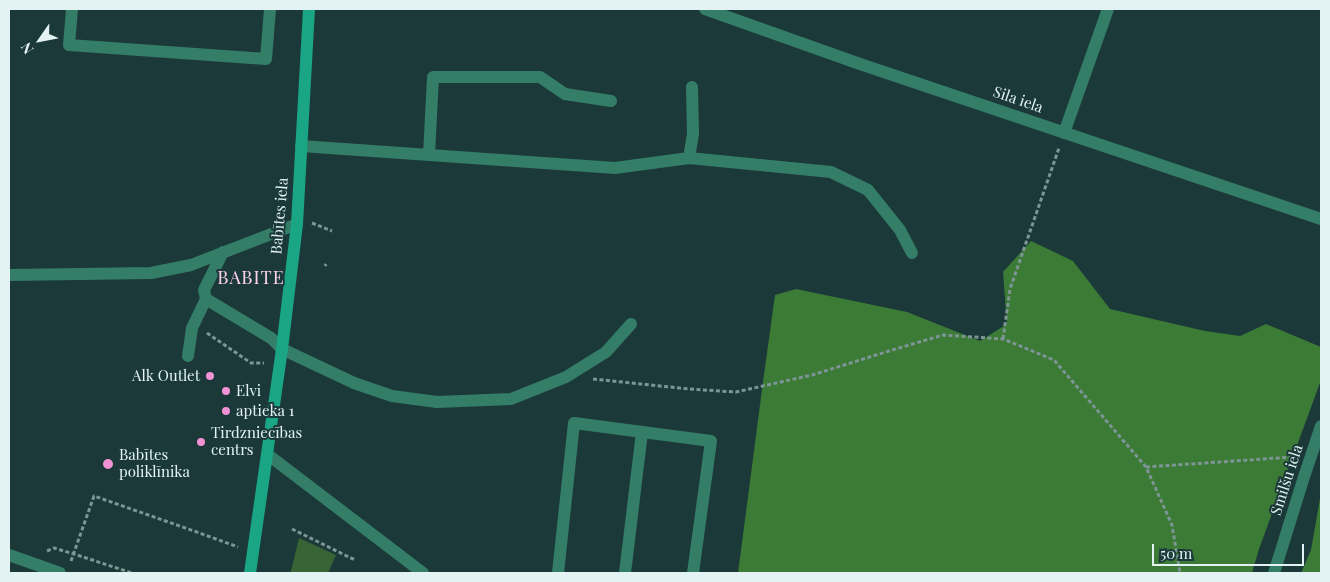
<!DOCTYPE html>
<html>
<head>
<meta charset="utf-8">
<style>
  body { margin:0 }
  #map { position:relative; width:1330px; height:582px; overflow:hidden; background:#1c393a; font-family:"Playfair Display",serif }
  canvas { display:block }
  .frame { position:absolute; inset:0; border:10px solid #e3f3f3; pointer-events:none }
  .north { position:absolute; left:15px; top:15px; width:50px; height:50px; -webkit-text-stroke:4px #1c393a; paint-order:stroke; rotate:237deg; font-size:14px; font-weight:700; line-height:20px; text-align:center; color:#e3f3f3 }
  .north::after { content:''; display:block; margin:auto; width:18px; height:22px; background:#e3f3f3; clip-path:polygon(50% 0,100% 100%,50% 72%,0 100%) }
  .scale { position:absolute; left:1152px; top:544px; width:152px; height:22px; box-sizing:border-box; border:2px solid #e3f3f3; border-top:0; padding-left:6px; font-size:15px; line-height:18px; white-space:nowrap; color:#e3f3f3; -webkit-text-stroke:4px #1c393a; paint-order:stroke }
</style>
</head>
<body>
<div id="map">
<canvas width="1330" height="582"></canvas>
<div class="frame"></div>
<div class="north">N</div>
<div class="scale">50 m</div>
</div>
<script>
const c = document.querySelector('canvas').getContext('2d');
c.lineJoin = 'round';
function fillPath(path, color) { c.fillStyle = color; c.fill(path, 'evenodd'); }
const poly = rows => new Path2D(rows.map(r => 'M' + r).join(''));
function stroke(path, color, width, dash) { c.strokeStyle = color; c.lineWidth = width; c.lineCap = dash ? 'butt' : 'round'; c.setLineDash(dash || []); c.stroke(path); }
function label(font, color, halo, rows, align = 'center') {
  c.font = font + ' "Playfair Display",serif'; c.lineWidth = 4; c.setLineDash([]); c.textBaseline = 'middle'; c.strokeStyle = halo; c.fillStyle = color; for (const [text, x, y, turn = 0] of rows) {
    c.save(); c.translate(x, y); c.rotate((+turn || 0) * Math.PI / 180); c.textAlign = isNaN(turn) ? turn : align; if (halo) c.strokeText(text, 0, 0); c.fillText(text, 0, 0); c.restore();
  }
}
const green = poly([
  [299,538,336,555,328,573,290,573,292,567]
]);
const forest = poly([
  [1031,241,1073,261,1110,309,1205,331,1240,336,1266,324,1321,347,1321,380,1259,549,1252,573,738,573,763,382,775,295,796,289,907,312,980,341,1007,324,1003,272],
  [1321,493,1321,573,1301,573,1311,550]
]);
const path = poly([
  [312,223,332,231],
  [325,266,326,264],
  [207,333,251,363,264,363],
  [1003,339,1010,289,1059,148],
  [593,379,689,389,736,392,812,375,889,351,943,335,1003,339,1054,360,1146,467,1172,525,1180,573],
  [1146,467,1293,457],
  [292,529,355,560],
  [47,551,54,548,74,554,132,573],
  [71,561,94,496,194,531,238,547]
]);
const lane = poly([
  [72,9,69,45,266,59,270,9],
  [301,146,615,168,689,158,693,134,692,87],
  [429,155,433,77,540,77,565,94,611,101],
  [689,158,831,172,868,190,900,230,912,253],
  [223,252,204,290,206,299,271,338,282,349],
  [9,275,151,273,191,265,297,224],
  [188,356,192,328,206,299],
  [267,454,423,573],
  [558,573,574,423,711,441,693,573],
  [625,573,642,432]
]);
const street = poly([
  [705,9,860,64,1321,219],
  [1064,133,1108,9],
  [282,349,354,383,392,396,437,402,511,399,566,377,606,352,631,324],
  [9,555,60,573],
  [1274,573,1303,480,1321,426]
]);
const secondary = poly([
  [250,573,282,349,297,224,309,9]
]);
const markers = [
  [210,376,5,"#f391d5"],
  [226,391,5,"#f391d5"],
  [226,411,5,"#f391d5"],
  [201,442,5,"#f391d5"],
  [108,464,6,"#f391d5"]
];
const streetNames = [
  ["Sila iela",1018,100,19],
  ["Babītes iela",280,216,-85],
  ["Smilšu iela",1287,480,-72]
];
const poiNames = [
  ["Alk Outlet",200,376,"right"],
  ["Elvi",236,391],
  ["aptieka 1",236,411],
  ["Tirdzniecības",211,433],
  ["centrs",211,450],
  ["Babītes",119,455],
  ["poliklīnika",119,472]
];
const quarterNames = [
  ["BABITE",251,278]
];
fillPath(green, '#386335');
fillPath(forest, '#3b7b36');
stroke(path, '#7e9595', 3, [4, 2.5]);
stroke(lane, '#347d67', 12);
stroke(street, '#347d67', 12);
stroke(secondary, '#1aa684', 12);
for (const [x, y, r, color] of markers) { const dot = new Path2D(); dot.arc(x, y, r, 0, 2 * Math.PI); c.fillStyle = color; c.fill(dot); stroke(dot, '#1c393a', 2); }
label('15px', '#e3f3f3', '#1c393a', streetNames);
label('15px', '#e3f3f3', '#1c393a', poiNames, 'left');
c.letterSpacing = '1px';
label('18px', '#fcd1ed', '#1c393a', quarterNames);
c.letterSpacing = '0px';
</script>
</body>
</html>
